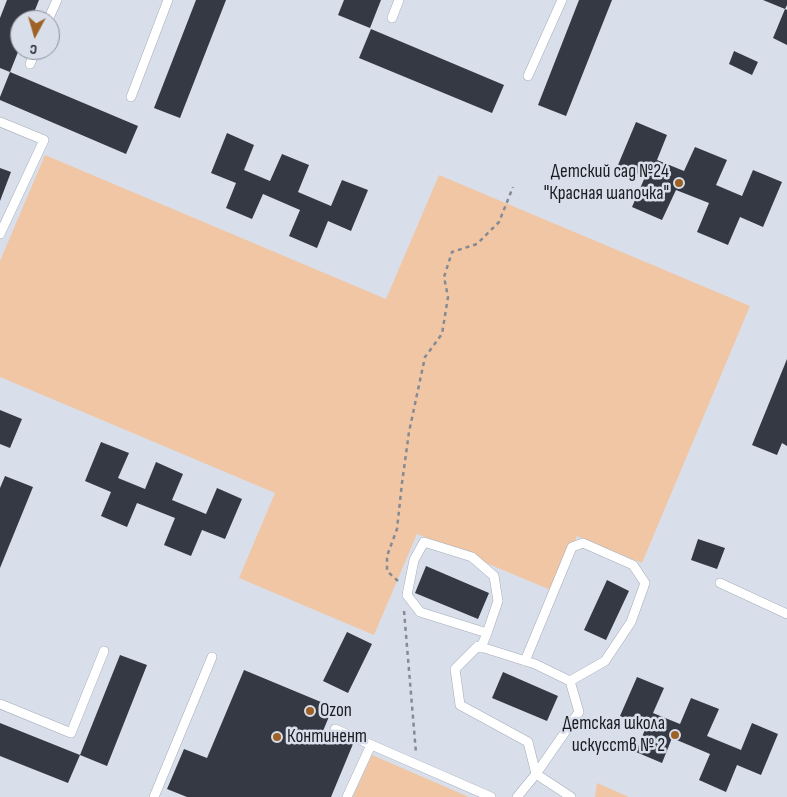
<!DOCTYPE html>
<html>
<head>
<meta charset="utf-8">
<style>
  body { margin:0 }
  #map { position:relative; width:787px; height:797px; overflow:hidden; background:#d8dfeb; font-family:"Sofia Sans Condensed",sans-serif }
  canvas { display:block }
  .north { position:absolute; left:10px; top:10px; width:50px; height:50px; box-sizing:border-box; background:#d8dfeb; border:1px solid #8c919a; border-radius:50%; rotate:186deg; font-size:14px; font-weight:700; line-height:20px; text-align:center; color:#1a1c21 }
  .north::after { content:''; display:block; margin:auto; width:18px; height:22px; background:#9e6126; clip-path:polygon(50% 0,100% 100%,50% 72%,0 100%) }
</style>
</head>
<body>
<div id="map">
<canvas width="787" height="797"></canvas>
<div class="north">С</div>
</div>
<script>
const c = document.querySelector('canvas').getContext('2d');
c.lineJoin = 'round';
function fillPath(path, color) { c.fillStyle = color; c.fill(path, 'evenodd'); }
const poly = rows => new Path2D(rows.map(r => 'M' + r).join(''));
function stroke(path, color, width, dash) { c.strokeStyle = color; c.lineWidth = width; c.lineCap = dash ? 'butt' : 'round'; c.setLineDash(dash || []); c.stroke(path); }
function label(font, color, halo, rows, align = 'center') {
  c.font = font + ' "Sofia Sans Condensed",sans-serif'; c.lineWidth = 5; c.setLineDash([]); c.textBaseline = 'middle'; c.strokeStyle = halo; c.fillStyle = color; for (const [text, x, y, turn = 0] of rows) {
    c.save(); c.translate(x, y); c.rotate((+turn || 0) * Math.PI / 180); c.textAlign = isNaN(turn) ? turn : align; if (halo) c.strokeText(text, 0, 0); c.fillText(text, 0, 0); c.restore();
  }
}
const green = poly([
  [45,155,386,299,439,175,750,306,642,563,577,536,553,591,417,534,374,635,239,578,275,493,0,377,0,261],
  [372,755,469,797,470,797,353,797],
  [597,783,629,797,595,797]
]);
const building = poly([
  [7,0,39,0,31,20,20,20,20,47,10,72,0,68,0,18],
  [196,0,226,0,180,118,154,108],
  [344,0,381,0,370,28,338,15],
  [579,0,612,0,566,116,538,105],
  [763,0,787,0,787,5,785,9],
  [785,9,787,10,787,45,773,38],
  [371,29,504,85,492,113,359,58],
  [734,51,758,62,752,75,729,64],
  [10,72,138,126,126,154,0,100,0,97],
  [636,122,667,135,657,160,684,171,695,147,727,160,716,185,742,196,753,170,782,182,763,227,740,217,728,245,697,232,709,203,676,190,662,220,632,207,645,177,618,165],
  [227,133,254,145,244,170,270,181,282,154,309,165,298,192,331,206,342,180,368,190,351,231,328,221,317,248,289,236,300,210,263,194,252,219,226,208,236,183,211,173],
  [0,168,11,172,0,201],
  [787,359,787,446,782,443,777,455,752,445],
  [0,410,22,419,10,448,0,444],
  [101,442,129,453,118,478,145,489,156,462,183,474,172,500,206,514,217,488,242,499,225,539,202,530,191,556,164,545,175,518,137,503,127,527,101,516,111,492,85,481],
  [5,476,33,487,0,568,0,488],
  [698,539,725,548,717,569,691,560],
  [426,566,489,593,478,619,415,593],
  [607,580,629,591,606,640,584,630],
  [347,632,372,644,348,693,323,681],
  [120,655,147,665,107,766,80,755],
  [244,670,333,707,323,731,353,744,331,797,187,797,167,789,184,749,207,758],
  [503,672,558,696,547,721,492,698],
  [637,677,664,688,653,713,680,724,691,698,719,709,707,736,741,750,752,723,778,734,761,775,737,765,726,792,699,780,710,754,672,738,662,763,636,752,646,727,620,716],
  [0,723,80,755,68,783,0,756]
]);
const path = poly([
  [398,581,387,571,387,556,397,529,402,483,409,432,425,357,442,334,448,297,444,277,452,252,477,244,499,222,513,187],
  [404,611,416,753]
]);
const lane = poly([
  [392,18,399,0],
  [48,20,57,0],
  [30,64,36,50],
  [528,76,562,0],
  [131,97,168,0],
  [0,122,44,140,0,234],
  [720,583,787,614],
  [481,648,487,633,498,601,494,576,472,557,424,542,414,560,407,595,420,612,487,633],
  [525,661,572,547,583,543,633,565,645,583,631,622,605,661,570,681],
  [0,704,71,733,104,651],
  [335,729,491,797],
  [154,797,212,657],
  [347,797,371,745],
  [517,797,536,774,579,712,570,681,535,664,478,646,455,669,460,705,528,742,536,774,571,797]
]);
const markers = [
  [679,183,5,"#9e6126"],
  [310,711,5,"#9e6126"],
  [675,735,5,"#9e6126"],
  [277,737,5,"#9e6126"]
];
const poiNames = [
  ["Детский сад №24",669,172],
  ["\"Красная шапочка\"",669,194],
  ["Ozon",320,711,"left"],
  ["Детская школа",665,724],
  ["искусств № 2",665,746],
  ["Континент",287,737,"left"]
];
fillPath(green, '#f1c6a4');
fillPath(building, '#343943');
stroke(lane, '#a4abb6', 10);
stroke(path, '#858a93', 2.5, [4, 4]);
stroke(lane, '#fff', 9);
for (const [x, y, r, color] of markers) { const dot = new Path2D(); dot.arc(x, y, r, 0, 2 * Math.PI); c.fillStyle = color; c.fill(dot); stroke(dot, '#d8dfeb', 2); }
label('19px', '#1a1c21', '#d8dfeb', poiNames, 'right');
</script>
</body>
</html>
